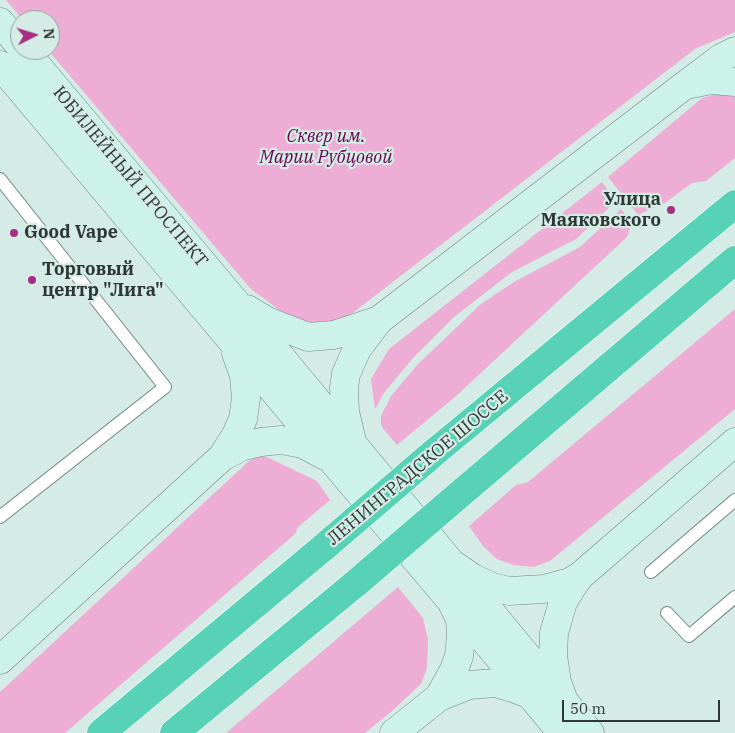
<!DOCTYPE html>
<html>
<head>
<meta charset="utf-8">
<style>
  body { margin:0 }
  #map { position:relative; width:735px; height:733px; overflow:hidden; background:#d4ece5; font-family:"IBM Plex Serif",serif }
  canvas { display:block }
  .north { position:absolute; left:10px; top:10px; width:50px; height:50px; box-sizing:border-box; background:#d4ece5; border:1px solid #92a49e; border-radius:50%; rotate:85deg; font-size:14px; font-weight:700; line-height:20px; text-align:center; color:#2e3734 }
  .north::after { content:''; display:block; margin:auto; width:18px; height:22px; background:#a72e84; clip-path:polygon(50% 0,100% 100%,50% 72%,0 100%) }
  .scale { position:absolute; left:562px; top:700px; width:158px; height:22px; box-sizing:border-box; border:2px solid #2e3734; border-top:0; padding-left:6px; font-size:15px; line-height:18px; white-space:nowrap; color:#2e3734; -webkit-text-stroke:4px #d4ece5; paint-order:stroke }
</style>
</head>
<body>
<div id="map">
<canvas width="735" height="733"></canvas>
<div class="north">N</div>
<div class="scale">50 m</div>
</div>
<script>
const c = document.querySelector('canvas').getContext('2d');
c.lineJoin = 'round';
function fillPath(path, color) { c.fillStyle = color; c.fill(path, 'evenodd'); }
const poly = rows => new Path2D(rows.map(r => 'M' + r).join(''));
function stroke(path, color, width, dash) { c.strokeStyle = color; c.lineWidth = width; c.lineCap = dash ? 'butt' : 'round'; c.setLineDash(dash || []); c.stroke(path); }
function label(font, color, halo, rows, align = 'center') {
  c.font = font + ' "IBM Plex Serif",serif'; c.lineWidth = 4.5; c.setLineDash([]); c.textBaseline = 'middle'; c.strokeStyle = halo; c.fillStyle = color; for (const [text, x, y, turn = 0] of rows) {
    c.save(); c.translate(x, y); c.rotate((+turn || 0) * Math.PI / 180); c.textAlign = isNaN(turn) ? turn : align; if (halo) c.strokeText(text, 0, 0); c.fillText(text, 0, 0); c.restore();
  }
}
const green = poly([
  [6,0,735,0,735,32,695,49,350,315,333,323,299,325,250,288,48,50,50,50,50,20,23,20],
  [716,94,724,94,735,97,735,158,706,181,692,183,665,203,638,215,608,177,702,98],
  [602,182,616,201,576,239,512,272,454,317,413,358,384,393,375,409,371,379,389,349],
  [621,209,632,222,627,237,455,397,397,445,381,426,381,416,391,396,418,364,481,304,514,282,580,247],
  [735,309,735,409,550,561,533,567,514,565,497,559,483,546,469,526,516,485,528,482],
  [261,456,267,457,317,481,330,500,298,527,295,534,65,733,0,733,0,692,249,461],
  [398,587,423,618,428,639,427,668,421,684,391,712,365,733,226,733]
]);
const lane = poly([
  [0,179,165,387,0,517],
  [651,572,735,500],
  [667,613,689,636,735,597]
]);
const secondary = poly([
  [0,22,20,46],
  [24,50,237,304,451,563,473,578,492,587,509,591,544,589,570,582,580,576],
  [0,65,336,465,451,601,460,619,461,636,459,656,454,670,439,697],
  [686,85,711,80,735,82],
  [247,309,267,321,308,337,334,335,379,320],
  [352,441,345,412,344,388,346,374,357,349,379,320,685,85,721,58,735,51],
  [222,457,236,435,243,419,246,398,244,376,236,353],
  [461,576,590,733],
  [456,606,562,733],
  [0,660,222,457,241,447,261,442,281,440,303,444,325,456],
  [564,701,557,682,553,656,554,633,563,602,572,587,580,576,735,442],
  [394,733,439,697,469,685,496,683,513,688,531,695]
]);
const highway = poly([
  [436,451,735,204],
  [467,488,735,260],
  [101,733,324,547],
  [174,733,355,584]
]);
const highwayBridge = poly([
  [324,547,436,451],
  [355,584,467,488]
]);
const markers = [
  [671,210,5,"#a72e84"],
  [14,233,5,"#a72e84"],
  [32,280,5,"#a72e84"]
];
const parkNames = [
  ["Сквер им.",326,137],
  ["Марии Рубцовой",326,158]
];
const streetNames = [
  ["ЮБИЛЕЙНЫЙ ПРОСПЕКТ",130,177,50],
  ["ЛЕНИНГРАДСКОЕ ШОССЕ",418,468,-40]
];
const poiNames = [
  ["Улица",661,200,"right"],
  ["Маяковского",661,221,"right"],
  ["Good Vape",24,233],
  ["Торговый",42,270],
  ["центр \"Лига\"",42,291]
];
fillPath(green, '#eeadd4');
stroke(lane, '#718680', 14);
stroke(secondary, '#718680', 29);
stroke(highway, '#fff', 29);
stroke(lane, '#fff', 12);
stroke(secondary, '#cdf2e9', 28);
stroke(highway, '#58d2b6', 28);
stroke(highwayBridge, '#fff', 29, []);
stroke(highwayBridge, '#58d2b6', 28);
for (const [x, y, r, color] of markers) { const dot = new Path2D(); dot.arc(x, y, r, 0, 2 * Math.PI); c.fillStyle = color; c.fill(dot); stroke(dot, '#d4ece5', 2); }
label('italic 18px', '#67024e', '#d4ece5', parkNames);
label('18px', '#2e3734', '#d4ece5', streetNames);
label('bold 18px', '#2e3734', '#d4ece5', poiNames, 'left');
</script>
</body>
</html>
